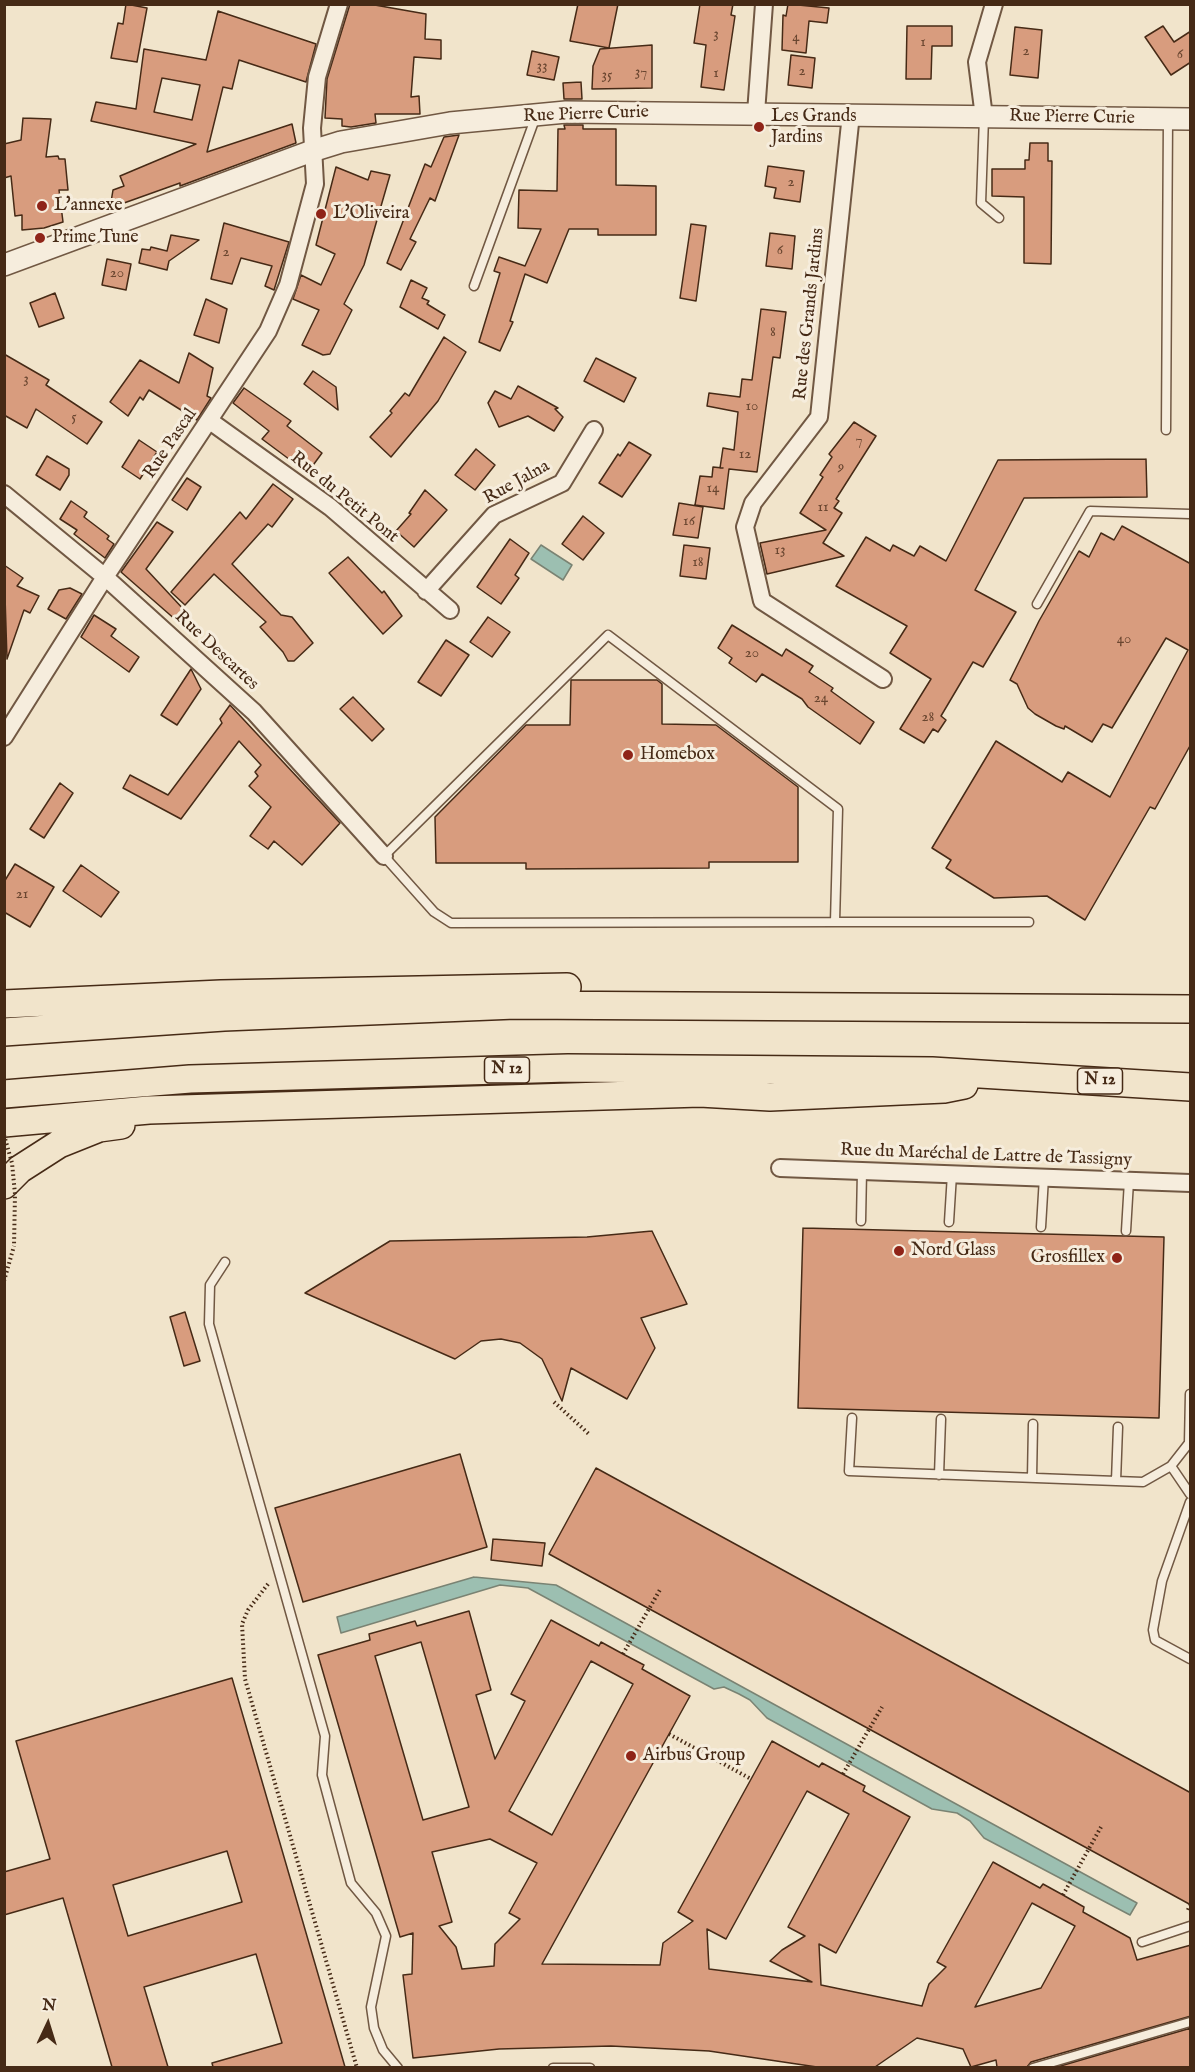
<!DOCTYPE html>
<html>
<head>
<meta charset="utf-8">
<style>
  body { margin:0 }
  #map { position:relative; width:1195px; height:2072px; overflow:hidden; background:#f1e4cb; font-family:"IM FELL English",serif }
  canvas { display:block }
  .frame { position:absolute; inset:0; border:6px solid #462a16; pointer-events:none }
  .north { position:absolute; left:18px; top:1994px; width:60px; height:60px; -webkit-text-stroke:4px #f6eddd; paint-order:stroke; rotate:4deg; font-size:16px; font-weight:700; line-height:24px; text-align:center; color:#462a16 }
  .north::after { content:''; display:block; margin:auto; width:21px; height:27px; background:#462a16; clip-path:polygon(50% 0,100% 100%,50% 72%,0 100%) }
</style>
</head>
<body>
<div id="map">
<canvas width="1195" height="2072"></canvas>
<div class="frame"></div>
<div class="north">N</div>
</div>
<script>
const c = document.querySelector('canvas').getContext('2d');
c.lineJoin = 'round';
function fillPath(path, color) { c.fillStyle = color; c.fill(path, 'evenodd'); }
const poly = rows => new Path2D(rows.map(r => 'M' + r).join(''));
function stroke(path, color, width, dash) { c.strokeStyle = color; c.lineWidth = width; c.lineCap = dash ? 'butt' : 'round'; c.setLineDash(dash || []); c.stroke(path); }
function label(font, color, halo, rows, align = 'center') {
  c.font = font + ' "IM FELL English",serif'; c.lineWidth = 6; c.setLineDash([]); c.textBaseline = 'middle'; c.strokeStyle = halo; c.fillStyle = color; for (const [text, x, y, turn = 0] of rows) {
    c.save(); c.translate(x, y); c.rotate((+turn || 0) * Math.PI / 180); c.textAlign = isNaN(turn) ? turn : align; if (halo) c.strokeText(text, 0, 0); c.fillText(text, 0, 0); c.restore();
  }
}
const water = poly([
  [541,545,572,565,563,580,531,559,541,545],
  [474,1577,556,1585,1137,1903,1130,1915,984,1838,970,1821,957,1813,932,1809,767,1718,750,1700,739,1694,724,1687,714,1689,528,1588,500,1585,341,1633,337,1617,474,1577]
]);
const building = poly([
  [126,4,147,8,137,62,111,58,118,23,123,24,126,4],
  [350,4,369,4,426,14,425,39,441,40,441,59,414,57,411,97,419,96,420,114,375,114,376,123,351,127,342,126,342,119,325,118,327,79,350,4],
  [578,4,618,4,609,48,570,41,578,4],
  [700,4,733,4,731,15,735,16,724,90,701,87,706,45,694,43,700,4],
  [788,4,829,8,827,23,809,21,806,53,782,50,783,15,786,16,788,4],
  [218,11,316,44,306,82,239,60,232,89,223,87,207,152,292,124,296,143,180,186,180,183,110,208,113,190,124,186,120,176,196,144,91,121,96,102,136,109,144,49,206,60,218,11],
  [162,78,200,85,192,120,154,112,162,78],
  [907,26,952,26,952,46,932,46,931,79,906,79,907,26],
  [1163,26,1174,42,1191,31,1191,62,1171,75,1145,37,1163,26],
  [1015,27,1042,30,1038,78,1010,75,1015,27],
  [652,45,652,88,592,89,593,66,600,49,652,45],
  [532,51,559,57,554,80,527,75,532,51],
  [791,55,815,58,812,88,788,85,791,55],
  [581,82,582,99,564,99,563,83,581,82],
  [23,118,51,119,46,157,58,156,59,159,65,159,68,190,59,190,63,222,44,228,22,230,22,215,15,216,11,176,4,178,4,144,21,140,23,118],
  [564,125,583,125,583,129,616,129,616,185,656,186,656,235,598,235,598,229,569,229,547,283,525,274,510,321,513,322,500,351,479,342,500,273,494,271,499,257,525,266,541,229,518,228,519,190,557,191,558,129,565,129,564,125],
  [459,135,435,201,430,198,410,239,416,242,401,270,387,263,425,164,431,167,444,137,459,135],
  [1030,143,1048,143,1048,161,1052,161,1051,264,1024,263,1024,197,992,196,992,169,1025,169,1025,160,1029,160,1030,143],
  [768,166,804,171,800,202,774,198,776,188,765,186,768,166],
  [336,167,368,180,371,171,390,175,364,265,344,304,352,310,330,354,323,355,302,345,319,310,293,299,301,275,321,285,335,254,316,245,336,167],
  [224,223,289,242,274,290,265,286,272,266,241,258,232,284,211,279,224,223],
  [691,224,706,226,696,301,680,298,691,224],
  [770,233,795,236,792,269,766,266,770,233],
  [171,235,199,240,169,261,167,270,139,263,142,249,150,250,151,247,167,251,171,235],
  [107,259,131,264,126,290,102,285,107,259],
  [411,280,427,288,422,298,429,301,427,304,445,315,438,329,400,307,411,280],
  [55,293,64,318,39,327,30,303,55,293],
  [206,299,227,309,219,343,194,335,206,299],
  [761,309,786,312,780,358,773,357,757,472,729,469,724,509,695,505,700,476,712,477,713,467,723,468,720,468,723,448,734,450,738,412,707,406,709,393,740,397,742,379,752,380,761,309],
  [444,337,466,352,438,401,391,457,370,437,392,413,390,411,405,393,409,396,444,337],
  [189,353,213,368,207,396,211,398,197,420,149,390,143,400,140,397,128,416,110,402,140,360,179,383,189,353],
  [4,354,49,380,46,385,102,422,87,444,36,409,27,428,4,415,4,354],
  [596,358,636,378,624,402,584,381,596,358],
  [313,371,336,387,338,410,304,384,313,371],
  [518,386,558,408,555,409,563,417,554,431,528,416,499,427,488,403,495,391,511,399,518,386],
  [244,388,291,421,287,426,322,453,311,468,305,463,301,468,262,439,269,431,233,403,244,388],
  [854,422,876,436,836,499,839,501,834,508,842,513,823,543,844,556,767,574,760,543,826,530,800,513,823,477,820,475,832,457,829,454,854,422],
  [139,440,157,452,140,479,122,467,139,440],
  [629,442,651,455,622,497,599,483,618,454,620,456,629,442],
  [476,449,495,465,475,490,455,475,476,449],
  [47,456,69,469,69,475,60,490,36,475,47,456],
  [1146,459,1147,497,1024,498,975,590,1016,612,983,667,973,662,941,716,946,720,938,732,933,729,924,743,900,729,931,679,890,653,907,626,836,586,866,537,890,551,893,545,914,556,920,546,946,561,998,460,1146,459],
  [187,478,201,487,187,510,172,500,187,478],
  [273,484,293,499,272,527,268,524,232,564,281,615,292,617,313,643,294,661,288,661,283,652,260,627,266,622,214,574,185,605,171,592,240,512,246,519,273,484],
  [425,490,447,510,414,547,396,531,411,514,409,513,425,490],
  [71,501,87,512,84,517,109,536,107,539,114,544,105,558,74,534,77,530,60,519,71,501],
  [679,503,703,507,698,538,673,535,679,503],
  [583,516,604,533,583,560,562,544,583,516],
  [157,522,173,532,146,569,186,612,177,621,121,572,157,522],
  [1122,526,1191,564,1191,744,1155,809,1150,807,1085,920,1047,896,994,898,946,868,951,860,932,848,996,741,1062,782,1068,772,1110,797,1188,650,1166,638,1112,728,1103,724,1092,742,1065,726,1064,729,1056,726,1035,714,1028,708,1017,684,1010,680,1039,621,1079,551,1089,557,1101,533,1114,540,1122,526],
  [510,539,529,553,515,575,519,578,501,604,477,587,510,539],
  [684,545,710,548,706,579,680,576,684,545],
  [348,557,382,593,384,591,402,616,383,634,329,573,348,557],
  [4,565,23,578,17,586,39,596,30,613,24,610,7,659,4,565],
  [70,588,82,594,66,619,48,609,59,590,70,588],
  [94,615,116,629,111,636,139,657,129,672,81,637,94,615],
  [488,617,510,632,492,657,470,642,488,617],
  [732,625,782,656,786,649,813,666,809,672,833,688,831,691,874,722,860,744,808,707,802,699,762,674,756,682,729,663,732,658,718,648,732,625],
  [446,640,469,655,441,696,418,682,446,640],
  [191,669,201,689,177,725,161,715,191,669],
  [571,680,657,680,662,684,662,724,716,725,798,787,798,862,709,862,709,868,526,869,526,863,436,863,435,817,526,725,570,725,571,680],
  [353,697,384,729,372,741,340,709,353,697],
  [230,705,340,823,302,865,274,841,268,849,250,836,271,807,249,786,258,776,255,772,261,765,239,741,181,819,123,788,130,775,168,795,222,723,220,719,230,705],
  [60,783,73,793,44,838,30,829,60,783],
  [15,864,54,887,30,927,4,912,4,882,15,864],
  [81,865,119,892,101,917,63,891,81,865],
  [803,1228,1164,1237,1159,1418,798,1408,803,1228],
  [652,1231,687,1304,641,1318,655,1348,627,1399,571,1368,562,1401,542,1359,520,1343,501,1339,481,1341,455,1359,305,1293,390,1241,587,1237,652,1231],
  [185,1312,200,1361,184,1366,170,1317,185,1312],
  [460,1454,487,1547,303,1602,275,1508,460,1454],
  [596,1468,1191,1793,1191,1905,549,1554,596,1468],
  [493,1539,545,1543,542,1566,491,1560,493,1539],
  [469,1611,491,1690,476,1695,495,1759,525,1701,511,1694,551,1620,599,1646,601,1642,623,1654,644,1665,642,1669,690,1696,542,1964,660,1965,663,1943,693,1921,678,1912,772,1741,819,1767,822,1763,865,1786,863,1791,910,1817,836,1953,819,1944,821,1985,922,2006,929,1984,946,1967,937,1962,993,1862,1040,1888,1043,1884,1063,1895,1084,1907,1083,1912,1130,1938,1137,1960,1191,1945,1191,2016,1031,2062,1027,2067,997,2067,996,2060,971,2067,963,2049,917,2038,875,2067,817,2067,709,2051,611,2046,499,2049,413,2058,403,1975,412,1974,413,1933,400,1937,318,1655,370,1640,369,1634,394,1627,415,1621,417,1626,469,1611],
  [421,1642,469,1807,423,1820,375,1656,421,1642],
  [591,1661,633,1684,552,1835,509,1811,591,1661],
  [807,1791,849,1814,788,1927,805,1936,782,1950,770,1961,812,1982,709,1969,707,1929,726,1939,807,1791],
  [490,1839,537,1863,509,1913,520,1919,495,1944,494,1966,462,1969,456,1947,439,1926,452,1922,432,1852,490,1839],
  [1032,1903,1075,1926,1041,1988,975,2007,1032,1903],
  [232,1678,345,2067,213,2067,212,2063,282,2043,256,1954,144,1987,168,2067,112,2067,63,1898,4,1915,4,1872,50,1859,16,1741,232,1678],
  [227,1851,242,1902,128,1936,113,1885,227,1851],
  [1191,2028,1191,2067,1057,2067,1191,2028]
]);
const path = poly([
  [4,1281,14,1246],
  [554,1402,590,1435],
  [268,1584,248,1610,242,1624,245,1679,357,2068],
  [623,1654,661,1588],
  [669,1734,751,1779],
  [843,1774,882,1707],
  [1063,1895,1101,1827],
  [1188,1910,1190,1905]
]);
const service = poly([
  [984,117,981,203,999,218],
  [474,286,536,116],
  [1166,430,1168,119],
  [1037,604,1090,511,1190,514],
  [608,635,838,809,835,922,451,923,434,912,384,856,608,635],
  [835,922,1029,922],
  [861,1221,862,1171],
  [949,1222,952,1174],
  [1041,1227,1044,1177],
  [1126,1231,1129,1181],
  [225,1262,210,1285,209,1324,325,1736,322,1775,351,1883,376,1913,386,1936,371,2007,374,2028,383,2050,398,2068],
  [852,1418,849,1471,1143,1482,1171,1466,1189,1443,1190,1394],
  [1171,1466,1190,1494],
  [939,1475,941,1419],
  [1032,1478,1033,1424],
  [1116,1481,1118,1427],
  [1190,1502,1162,1581,1153,1630,1155,1640,1190,1659],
  [1142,1942,1190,1926],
  [553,2068,590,2068],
  [1033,2068,1190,2022]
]);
const minor = poly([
  [756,113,764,4],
  [851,114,819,417,753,503,745,527,762,601,883,679],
  [984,117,977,62,994,4],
  [210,421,330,507,450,610],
  [4,494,105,577,254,712,384,856],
  [426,591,494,515,562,483,594,430],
  [4,737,105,577,268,331,288,285,315,184,312,128,317,77,339,4],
  [780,1168,1190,1183]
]);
const tertiary = poly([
  [4,265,312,151,341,142,450,123,566,112,1190,119]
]);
const trunk = poly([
  [4,1004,221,994,567,987],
  [4,1032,224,1017,515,1005,1190,1009],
  [4,1094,190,1079,568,1068,932,1071,1190,1087],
  [4,1123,149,1110,700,1093,770,1097,944,1089,964,1085],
  [4,1185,20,1169,59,1144,99,1128,121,1125]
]);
const pathBridge = poly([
  [4,1135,12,1163,15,1194,14,1246]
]);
const markers = [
  [759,127,6,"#8f2418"],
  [42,206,6,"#8f2418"],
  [321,214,6,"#8f2418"],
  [40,238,6,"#8f2418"],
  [628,755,6,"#8f2418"],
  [899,1251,6,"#8f2418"],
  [1117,1258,6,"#8f2418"],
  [631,1756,6,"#8f2418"]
];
const numberNames = [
  ["3",716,35],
  ["4",796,38],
  ["1",923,43],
  ["2",1026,52],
  ["6",1180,55],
  ["33",542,67],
  ["2",802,72],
  ["37",641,73],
  ["1",716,74],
  ["35",607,76],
  ["2",791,183],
  ["6",780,251],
  ["2",226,253],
  ["20",117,274],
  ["8",773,333],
  ["3",26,380],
  ["10",752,407],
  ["5",74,418],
  ["7",859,441],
  ["12",745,455],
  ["9",841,468],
  ["14",713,489],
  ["11",823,508],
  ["16",689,522],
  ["13",780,551],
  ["18",698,563],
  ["40",1124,640],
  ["20",752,654],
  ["24",821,699],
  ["28",928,718],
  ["21",22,895]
];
const shields = [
  [507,1070,45],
  [1100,1081,45]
];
const shieldNames = [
  ["N 12",507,1070],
  ["N 12",1100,1081]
];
const streetNames = [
  ["Rue Pierre Curie",586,115,-2],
  ["Rue Pierre Curie",1072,118,1],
  ["Rue des Grands Jardins",810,314,-84],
  ["Rue Pascal",171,444,-56],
  ["Rue Jalna",517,483,-29],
  ["Rue du Petit Pont",344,498,39],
  ["Rue Descartes",216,651,43],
  ["Rue du Maréchal de Lattre de Tassigny",986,1156,2]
];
const poiNames = [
  ["Les Grands",771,117],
  ["Jardins",771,138],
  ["L'annexe",54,206],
  ["L'Oliveira",333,214],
  ["Prime Tune",52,238],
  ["Homebox",640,755],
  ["Nord Glass",911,1251],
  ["Grosfillex",1105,1258,"right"],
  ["Airbus Group",643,1756]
];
fillPath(water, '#9cbfb1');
stroke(water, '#7a8373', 1.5);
fillPath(building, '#d89c7e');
stroke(building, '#462a16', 1.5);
stroke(service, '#715843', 11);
stroke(minor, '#715843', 20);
stroke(tertiary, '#715843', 24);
stroke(trunk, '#462a16', 30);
stroke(path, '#462a16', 4, [1.5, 3]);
stroke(service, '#f6eddd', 8);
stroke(minor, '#f6eddd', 16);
stroke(tertiary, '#f6eddd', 21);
stroke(trunk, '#f1e4cb', 27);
stroke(pathBridge, '#462a16', 4, [1.5, 3]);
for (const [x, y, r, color] of markers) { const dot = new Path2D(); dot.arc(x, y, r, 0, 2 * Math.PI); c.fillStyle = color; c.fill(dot); stroke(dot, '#f6eddd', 2); }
label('15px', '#6a4630', null, numberNames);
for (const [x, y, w] of shields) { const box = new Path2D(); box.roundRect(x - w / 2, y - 13, w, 26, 4.5); c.fillStyle = '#f6eddd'; c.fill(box); stroke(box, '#462a16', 1.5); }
label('bold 16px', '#462a16', null, shieldNames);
label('18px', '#462a16', '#f6eddd', streetNames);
label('18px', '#462a16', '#f6eddd', poiNames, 'left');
</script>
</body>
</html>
